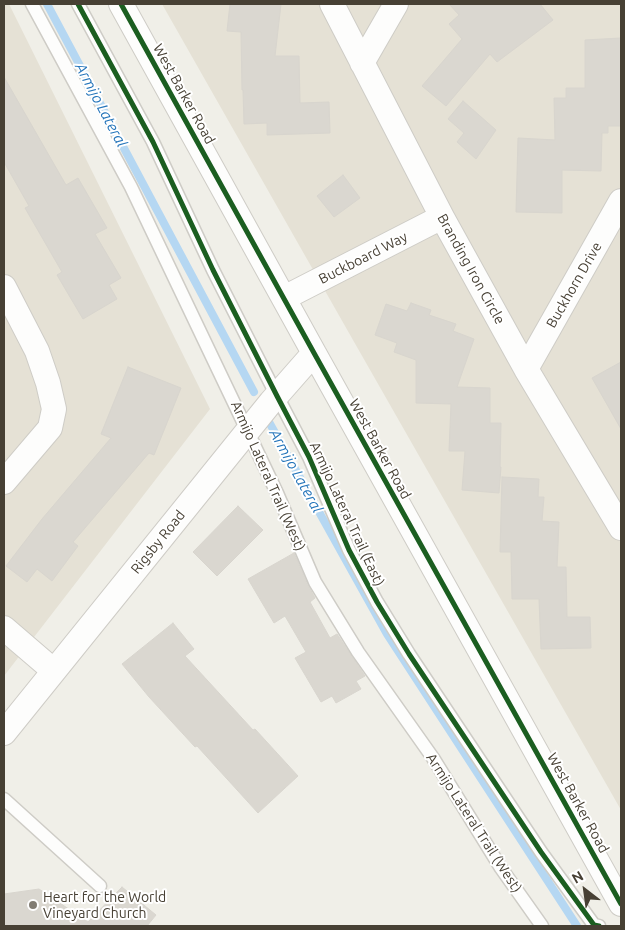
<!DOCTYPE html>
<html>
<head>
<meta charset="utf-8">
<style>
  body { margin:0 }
  #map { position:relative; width:625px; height:930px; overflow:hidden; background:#f0efe8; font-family:Ubuntu,sans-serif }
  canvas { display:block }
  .frame { position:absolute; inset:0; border:5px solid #474034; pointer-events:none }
  .north { position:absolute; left:560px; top:865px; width:50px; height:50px; -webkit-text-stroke:4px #fff; paint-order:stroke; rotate:330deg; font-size:14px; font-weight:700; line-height:20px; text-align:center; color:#474034 }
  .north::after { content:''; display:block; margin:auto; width:18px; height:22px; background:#474034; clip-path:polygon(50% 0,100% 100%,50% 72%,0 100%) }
</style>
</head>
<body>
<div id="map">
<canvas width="625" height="930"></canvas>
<div class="frame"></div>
<div class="north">N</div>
</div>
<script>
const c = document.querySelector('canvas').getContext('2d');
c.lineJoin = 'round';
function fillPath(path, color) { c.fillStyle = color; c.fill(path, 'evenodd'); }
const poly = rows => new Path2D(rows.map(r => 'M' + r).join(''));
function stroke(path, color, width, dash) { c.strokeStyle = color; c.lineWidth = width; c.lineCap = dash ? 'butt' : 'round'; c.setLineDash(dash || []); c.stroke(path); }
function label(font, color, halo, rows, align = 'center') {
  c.font = font + ' Ubuntu,sans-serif'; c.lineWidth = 4; c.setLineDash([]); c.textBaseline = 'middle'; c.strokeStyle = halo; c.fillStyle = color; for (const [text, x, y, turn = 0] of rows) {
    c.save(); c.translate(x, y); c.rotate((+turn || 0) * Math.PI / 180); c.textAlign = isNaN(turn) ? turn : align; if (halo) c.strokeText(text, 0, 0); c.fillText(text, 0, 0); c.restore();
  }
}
const residential = poly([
  [4,4,9,4,210,409,4,676],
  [162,4,621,4,621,810,349,333]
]);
const stream = poly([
  [47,4,254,392],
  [269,422,387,634,577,926]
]);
const building = poly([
  [230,4,281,4,275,56,299,56,300,103,329,102,330,133,267,135,267,123,244,124,243,90,242,90,241,32,227,31,230,4],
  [449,4,540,4,553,20,497,62,490,54,446,106,422,86,462,39,449,24,459,15,449,4],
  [621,38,621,126,608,126,608,133,602,133,601,171,562,170,562,213,516,212,518,138,555,140,554,98,566,98,566,88,585,88,585,40,621,38],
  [4,77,66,185,78,178,107,228,95,234,121,278,109,285,117,299,83,319,57,275,62,272,25,208,29,206,4,162,4,77],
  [463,101,496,130,476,159,457,142,464,133,448,119,463,101],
  [343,175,360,198,334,217,317,196,343,175],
  [411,303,431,310,429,315,456,324,453,331,474,339,457,387,490,388,490,423,501,423,500,467,501,467,499,493,462,490,465,451,449,451,451,404,416,403,416,360,394,352,397,343,375,335,386,304,407,311,411,303],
  [621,362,621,429,592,378,621,362],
  [128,367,181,388,154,455,149,453,73,542,78,546,52,581,37,569,27,582,6,566,42,519,111,438,101,434,128,367],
  [502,477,539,479,538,497,544,497,542,521,559,522,557,567,566,567,567,617,590,617,591,648,541,649,539,599,512,599,511,552,500,552,502,477],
  [238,506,263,530,217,576,193,552,238,506],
  [294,553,308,585,315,598,310,602,330,638,337,634,365,676,356,681,361,689,336,703,332,696,321,702,295,658,306,652,285,616,274,623,248,579,294,553],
  [173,623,194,649,185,656,253,730,255,729,298,776,258,813,197,746,195,747,149,697,122,664,173,623],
  [122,887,156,915,147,926,4,926,4,894,39,889,88,922,122,887]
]);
const lane = poly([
  [32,4,131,187,277,493,315,582,358,652,433,758,501,868,542,926],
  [78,4,153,142,213,270,277,396,309,457,349,550,377,602,409,654,541,852,594,925,599,926],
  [4,799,100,886]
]);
const street = poly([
  [121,4,314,353,621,904],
  [332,4,442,217,526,369,621,528],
  [362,63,396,4],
  [4,287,37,351,48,383,54,409,50,428,4,482],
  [284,298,442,217],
  [526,369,621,201],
  [4,628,54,671],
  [4,733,271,402,314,353]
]);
const cycleway = poly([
  [78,4,153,142,213,270,277,396,309,457,349,550,377,602,409,654,541,852,594,925,599,926],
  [121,4,314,353,621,904]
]);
const markers = [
  [33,905,5,"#827d73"]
];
const streetNames = [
  ["West Barker Road",184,94,61],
  ["Buckboard Way",363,258,-27],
  ["Branding Iron Circle",471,269,61],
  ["Buckhorn Drive",574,285,-60],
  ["West Barker Road",380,449,61],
  ["Armijo Lateral Trail (West)",268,476,66],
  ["Armijo Lateral Trail (East)",347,514,65],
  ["Rigsby Road",158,542,-51],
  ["West Barker Road",578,803,61],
  ["Armijo Lateral Trail (West)",474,823,57]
];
const poiNames = [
  ["Heart for the World",43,897],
  ["Vineyard Church",43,913]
];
const waterNames = [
  ["Armijo Lateral",101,105,62],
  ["Armijo Lateral",296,471,61]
];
fillPath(residential, '#e5e1d5');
stroke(stream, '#b5d7f2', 8);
fillPath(building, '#dad7d0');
stroke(building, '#d8d5ce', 1);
stroke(lane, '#ceccc6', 15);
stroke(street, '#ceccc6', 26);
stroke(lane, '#fdfdfc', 12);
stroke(street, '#fdfdfc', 24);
stroke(cycleway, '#1b5e20', 5);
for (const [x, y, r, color] of markers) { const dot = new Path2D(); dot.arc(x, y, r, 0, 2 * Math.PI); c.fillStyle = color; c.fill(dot); stroke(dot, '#fff', 2); }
label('14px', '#474034', '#fff', streetNames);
label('14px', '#474034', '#fff', poiNames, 'left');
label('italic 15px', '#2575ba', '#fff', waterNames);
</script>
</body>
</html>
